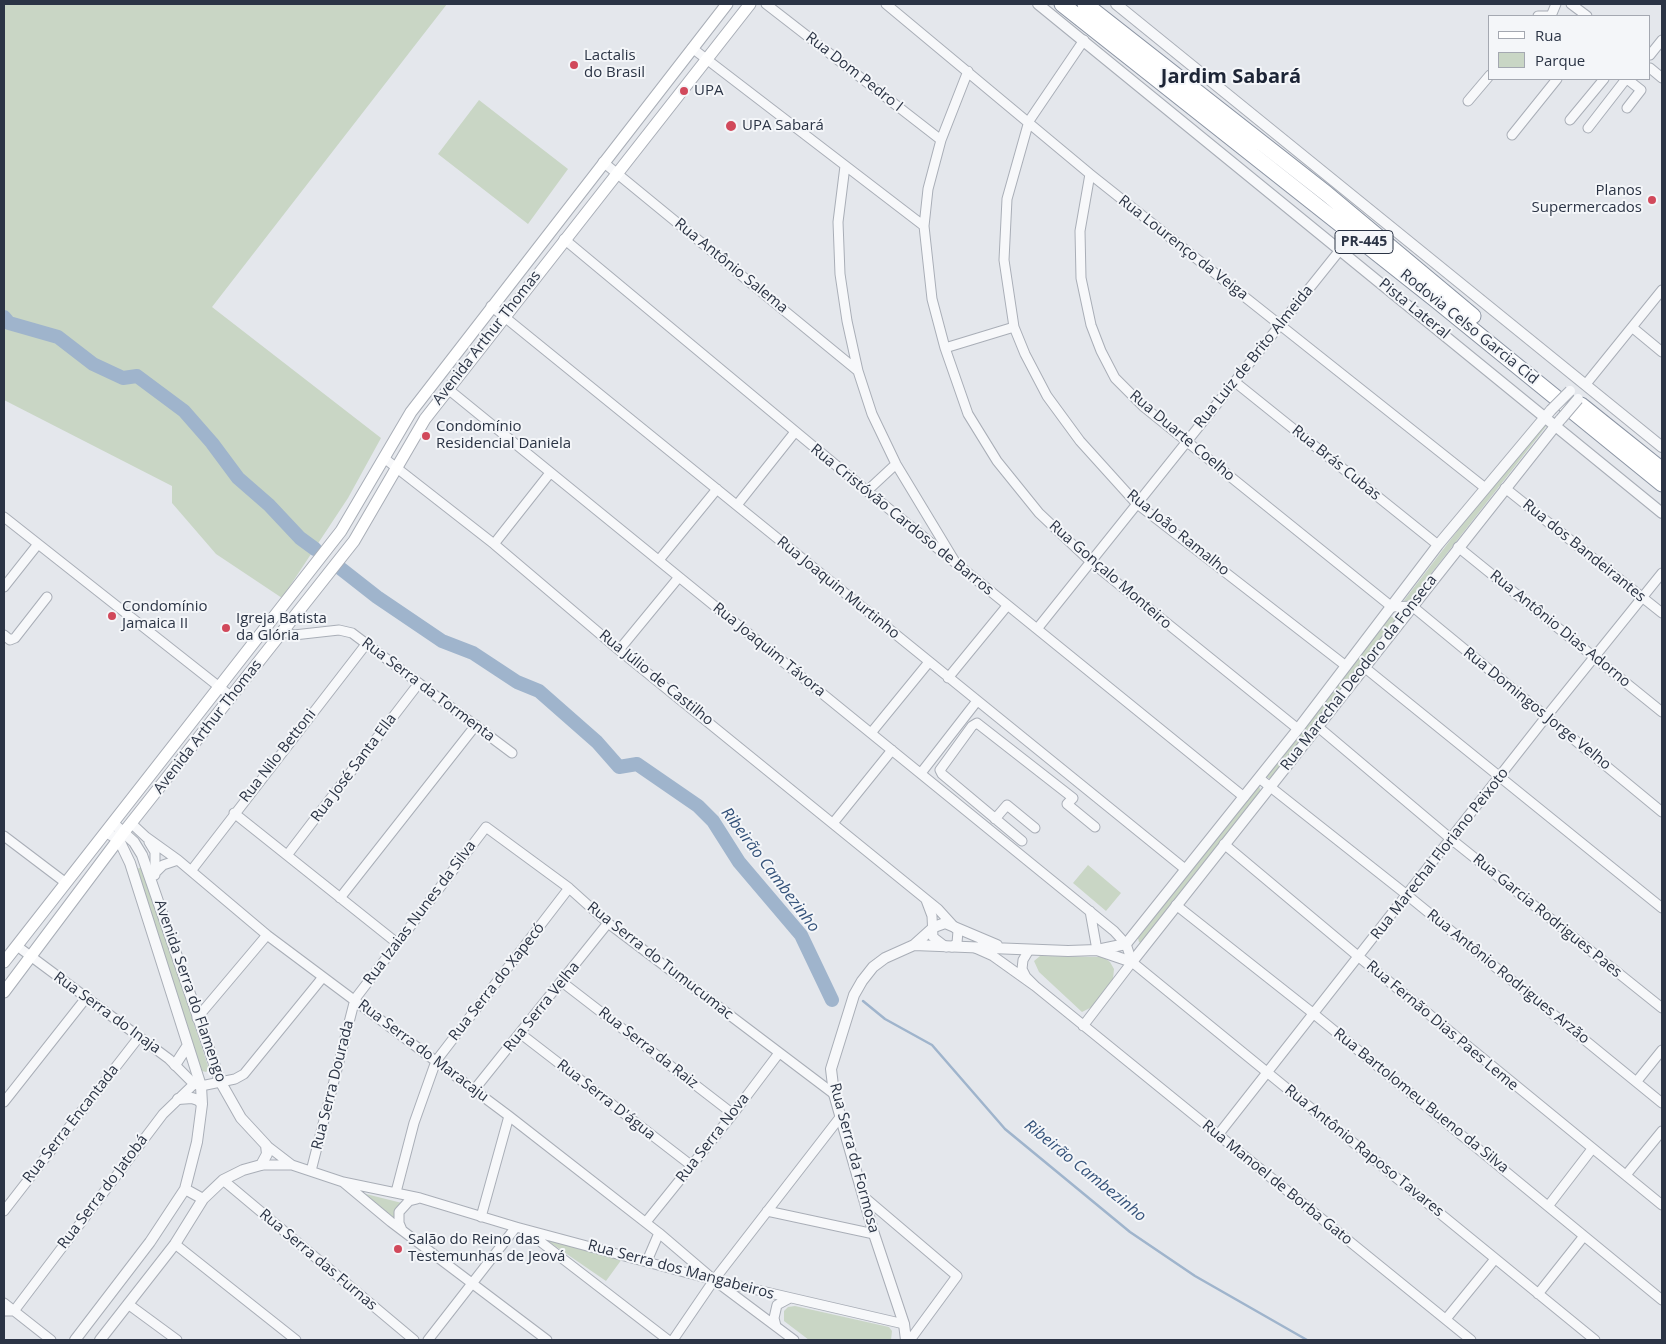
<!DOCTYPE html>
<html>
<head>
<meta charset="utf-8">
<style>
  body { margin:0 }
  #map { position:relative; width:1666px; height:1344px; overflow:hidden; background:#e4e7ec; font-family:"Open Sans",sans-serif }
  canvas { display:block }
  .frame { position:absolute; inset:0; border:5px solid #2b3445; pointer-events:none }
  .legend { position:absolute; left:1488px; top:15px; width:162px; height:65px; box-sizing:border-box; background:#f4f6f9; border:1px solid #a4a8b1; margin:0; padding:6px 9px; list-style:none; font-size:15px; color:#2b3445 }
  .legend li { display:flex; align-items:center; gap:10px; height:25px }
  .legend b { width:25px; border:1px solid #a4a8b1 }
</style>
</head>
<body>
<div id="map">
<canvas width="1666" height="1344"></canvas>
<div class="frame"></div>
<ul class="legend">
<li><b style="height:6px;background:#fff"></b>Rua</li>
<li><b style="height:14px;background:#c9d6c5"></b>Parque</li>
</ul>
</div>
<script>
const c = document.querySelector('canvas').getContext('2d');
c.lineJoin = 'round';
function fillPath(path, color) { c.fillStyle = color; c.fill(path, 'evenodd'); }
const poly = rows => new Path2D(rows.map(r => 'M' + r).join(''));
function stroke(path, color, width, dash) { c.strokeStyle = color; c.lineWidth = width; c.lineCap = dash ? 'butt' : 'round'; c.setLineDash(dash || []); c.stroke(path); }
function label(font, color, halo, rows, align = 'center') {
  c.font = font + ' "Open Sans",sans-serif'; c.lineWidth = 4; c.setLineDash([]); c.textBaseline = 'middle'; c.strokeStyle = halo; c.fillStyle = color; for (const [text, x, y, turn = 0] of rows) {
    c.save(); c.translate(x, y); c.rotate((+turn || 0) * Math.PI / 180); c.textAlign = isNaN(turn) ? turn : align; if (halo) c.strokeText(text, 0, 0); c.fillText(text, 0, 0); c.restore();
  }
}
const green = poly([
  [4,4,447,4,212,307,381,438,348,498,282,598,216,554,172,503,172,486,4,400],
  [479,100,568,169,528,224,438,154],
  [1541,422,1548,424,1408,603,1402,603],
  [1389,617,1394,617,1394,622,1272,778,1268,778,1266,776],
  [1259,786,1261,792,1141,943,1139,942,1138,938,1255,788],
  [1088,865,1121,893,1106,911,1073,883],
  [142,867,209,1069,206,1072,202,1071,137,869],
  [1040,956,1103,957,1110,962,1114,969,1113,979,1092,1007,1082,1012,1039,972,1034,961],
  [362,1193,402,1203,394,1218],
  [542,1237,622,1259,606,1281],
  [795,1306,889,1327,892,1331,891,1340,809,1340,784,1321,784,1311,788,1307]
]);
const stream = poly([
  [863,1001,885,1019,932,1045,1005,1129,1130,1232,1195,1276,1307,1340]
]);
const river = poly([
  [4,317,9,323,58,337,93,364,123,378,137,376,184,411,212,443,238,478,269,505,300,538,315,549],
  [340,568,377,597,442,641,473,653,517,682,539,691,597,742,619,767,637,764,698,806,713,821,739,862,801,935,832,1000]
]);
const minor = poly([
  [766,4,941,140],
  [886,4,1090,174,1484,487],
  [1571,4,1587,16],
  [1538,16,1550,16],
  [1551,16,1556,4],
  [1084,40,1029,121,1007,199,1004,260,1014,327,1025,354,1047,396,1080,441,1136,503,1346,666],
  [692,48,924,226],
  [1650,55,1662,40],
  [1650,68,1662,78],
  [968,71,941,140,928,189,924,226,932,299,945,348,968,414,997,461,1039,513,1090,561,1298,729],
  [1627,79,1641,90,1627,108],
  [1468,101,1490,75],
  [1570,120,1604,79],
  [1588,128,1626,79],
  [1512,135,1557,79],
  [603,162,858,371],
  [845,166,838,222,840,274,847,321,858,371,872,414,896,464,954,560],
  [1090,174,1080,231,1081,278,1091,325,1101,351,1115,378,1144,407,1392,607,1412,606,1662,812],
  [564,239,867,491,1244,797],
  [491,306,1185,869],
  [1633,328,1662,352],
  [945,348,1014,327],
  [1235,382,1438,545],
  [1586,384,1662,290],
  [448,389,1114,931,1126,944,1132,962],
  [384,458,494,544,619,650,938,909,958,931,957,943,952,947],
  [1505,488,1662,613],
  [867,491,896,464],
  [737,505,795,432],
  [4,517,232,697],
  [494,544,550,473],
  [1458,547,1662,712],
  [659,560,717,489],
  [4,587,38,544],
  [1037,629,1340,250],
  [284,632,294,635,339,630,352,633,512,753],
  [4,635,10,640,15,638,47,597],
  [619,650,679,577],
  [1364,667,1662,908],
  [948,678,1007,606],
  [1317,726,1451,839,1662,1008],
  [871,733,929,662],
  [921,773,977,701],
  [1259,778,1407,895,1662,1103],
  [234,813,397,943],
  [995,819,1007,805,1035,828],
  [834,822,892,750],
  [131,823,146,837,178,860,267,935,509,1116,659,1233,714,1280,794,1340],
  [4,836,66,883],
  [1022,841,942,774,940,770,972,726,977,723,1073,798,1067,804,1095,827],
  [149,842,155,852,155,875],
  [1224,844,1359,957,1662,1205],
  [288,854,419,683],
  [191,871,367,643],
  [155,873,163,865,178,860],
  [340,898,476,725],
  [926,900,932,916,933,937,946,947],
  [1176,905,1314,1014,1662,1300],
  [1090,911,1097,950],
  [17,946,169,1059,194,1084],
  [975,948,993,956,1035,986,1026,977,1022,969,1023,960,1029,950],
  [1132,962,1595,1340],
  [562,982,733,1114],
  [1035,986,1471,1340],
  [197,1018,267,935],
  [1083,1026,1132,962],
  [521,1034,692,1166],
  [1637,1081,1662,1050],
  [474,1090,608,923],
  [4,1102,86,998],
  [1218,1135,1546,717,1662,573],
  [266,1145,292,1165,343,1182,391,1222,547,1340],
  [261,1165,292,1165],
  [311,1171,355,999,486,827,569,888,608,923,834,1094],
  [1626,1175,1662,1131],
  [223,1180,414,1340],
  [343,1182,420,1198,516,1227,714,1280,904,1324],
  [396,1192,414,1123,436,1061,569,888],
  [864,1197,957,1276,910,1340],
  [1549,1205,1592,1149],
  [4,1211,139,1037],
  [767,1211,874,1234],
  [481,1217,509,1116],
  [646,1222,733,1114,779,1053],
  [402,1230,399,1223,399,1212,409,1201,417,1199],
  [528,1232,668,1340],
  [175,1244,296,1340],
  [647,1261,659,1233],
  [1538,1294,1584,1236],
  [4,1303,51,1340],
  [128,1304,177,1340],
  [4,1311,14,1311,163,1114,194,1084,201,1086,235,1079,244,1074,323,977],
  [1446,1319,1495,1259],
  [776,1326,774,1318,777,1305,790,1298],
  [428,1340,516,1227],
  [673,1340,714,1280,841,1116]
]);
const tertiary = poly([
  [1038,4,1662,513],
  [1116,4,1662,447],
  [914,945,1068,951,1097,950,1126,944,1298,729,1438,545,1551,410],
  [1097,950,1132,962,1560,420],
  [175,1065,188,1045],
  [178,1099,192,1098,198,1100,202,1104],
  [185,1189,203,1199],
  [75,1340,150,1242,185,1189,197,1142,202,1104,201,1086,130,863,119,840,106,832],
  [100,1340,175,1244,203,1199,223,1180,243,1170,261,1165,267,1154,266,1145,241,1118,220,1081,142,855,134,842,113,823],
  [906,1340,904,1324,874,1234,834,1094,831,1069,854,995,862,981,873,967,885,958,914,945,934,927,945,923,997,945]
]);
const secondary = poly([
  [4,962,341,531,411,412,727,4],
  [4,992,124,832,354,541,425,419,750,4]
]);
const motorway = poly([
  [1062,4,1436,300,1662,484],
  [1085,4,1327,194,1473,316],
  [1581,405,1662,470]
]);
const tertiaryBridge = poly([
  [1551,410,1570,391],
  [1561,419,1578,399]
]);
const markers = [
  [574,65,5,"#d1495b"],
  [684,91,5,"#d1495b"],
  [731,126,6,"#d1495b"],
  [1652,200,5,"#d1495b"],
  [426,436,5,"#d1495b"],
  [112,616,5,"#d1495b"],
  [226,628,5,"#d1495b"],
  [398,1249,5,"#d1495b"]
];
const shields = [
  [1364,242,58]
];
const shieldNames = [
  ["PR-445",1364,242]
];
const poiNames = [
  ["Lactalis",584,56],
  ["do Brasil",584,73],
  ["UPA",694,91],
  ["UPA Sabará",742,126],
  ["Planos",1642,191,"right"],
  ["Supermercados",1642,208,"right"],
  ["Condomínio",436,427],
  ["Residencial Daniela",436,444],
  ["Condomínio",122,607],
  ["Jamaica II",122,624],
  ["Igreja Batista",236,619],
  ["da Glória",236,636],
  ["Salão do Reino das",408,1240],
  ["Testemunhas de Jeová",408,1257]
];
const streetNames = [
  ["Rua Dom Pedro I",854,72,38],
  ["Rua Lourenço da Veiga",1183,248,38],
  ["Rua Antônio Salema",731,266,39],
  ["Pista Lateral",1414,309,39],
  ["Rodovia Celso Garcia Cid",1469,327,39],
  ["Avenida Arthur Thomas",487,338,-52],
  ["Rua Luiz de Brito Almeida",1254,357,-51],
  ["Rua Duarte Coelho",1182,436,40],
  ["Rua Brás Cubas",1336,463,39],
  ["Rua Cristóvão Cardoso de Barros",902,520,39],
  ["Rua João Ramalho",1178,533,39],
  ["Rua dos Bandeirantes",1584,551,39],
  ["Rua Gonçalo Monteiro",1110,575,41],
  ["Rua Joaquin Murtinho",838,588,39],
  ["Rua Antônio Dias Adorno",1560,629,39],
  ["Rua Joaquim Távora",769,650,39],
  ["Rua Marechal Deodoro da Fonseca",1359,673,-52],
  ["Rua Júlio de Castilho",656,678,39],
  ["Rua Serra da Tormenta",428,690,37],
  ["Rua Domingos Jorge Velho",1537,709,39],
  ["Avenida Arthur Thomas",208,727,-52],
  ["Rua Nilo Bettoni",278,756,-52],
  ["Rua José Santa Ella",354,768,-53],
  ["Rua Marechal Floriano Peixoto",1440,854,-52],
  ["Rua Izaias Nunes da Silva",420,913,-53],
  ["Rua Garcia Rodrigues Paes",1547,916,39],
  ["Rua Serra do Tumucumac",660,961,38],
  ["Rua Antônio Rodrigues Arzão",1508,977,39],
  ["Rua Serra do Xapecó",497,982,-52],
  ["Avenida Serra do Flamengo",190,991,71],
  ["Rua Serra Velha",542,1007,-51],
  ["Rua Serra do Inaja",107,1013,36],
  ["Rua Fernão Dias Paes Leme",1442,1026,40],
  ["Rua Serra da Raiz",648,1048,38],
  ["Rua Serra do Maracaju",423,1051,37],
  ["Rua Serra Dourada",333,1085,-76],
  ["Rua Serra D'água",606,1100,38],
  ["Rua Bartolomeu Bueno da Silva",1421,1101,39],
  ["Rua Serra Encantada",71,1124,-52],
  ["Rua Serra Nova",713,1138,-52],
  ["Rua Antônio Raposo Tavares",1364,1151,39],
  ["Rua Serra da Formosa",854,1158,75],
  ["Rua Manoel de Borba Gato",1277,1183,39],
  ["Rua Serra do Jatobá",103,1192,-53],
  ["Rua Serra das Furnas",318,1260,40],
  ["Rua Serra dos Mangabeiros",681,1270,15]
];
const waterNames = [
  ["Ribeirão Cambezinho",770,870,53],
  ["Ribeirão Cambezinho",1085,1171,39]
];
const districtNames = [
  ["Jardim Sabará",1231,77]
];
fillPath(green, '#c9d6c5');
stroke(stream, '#9fb4cc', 2.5);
stroke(river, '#9fb4cc', 14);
stroke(minor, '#a9aeb7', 11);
stroke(tertiary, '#a9aeb7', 12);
stroke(secondary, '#a9aeb7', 13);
stroke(motorway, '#8b94a3', 17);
stroke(minor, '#f7f8fa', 9);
stroke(tertiary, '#f7f8fa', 10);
stroke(secondary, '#fff', 11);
stroke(motorway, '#fff', 15);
stroke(tertiaryBridge, '#a9aeb7', 12, []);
stroke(tertiaryBridge, '#f7f8fa', 10);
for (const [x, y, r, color] of markers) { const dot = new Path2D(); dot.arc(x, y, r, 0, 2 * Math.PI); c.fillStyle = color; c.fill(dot); stroke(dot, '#f4f6f9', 2); }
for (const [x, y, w] of shields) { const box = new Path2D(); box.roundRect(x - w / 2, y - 11.5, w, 23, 4); c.fillStyle = '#f4f6f9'; c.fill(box); stroke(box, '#2b3445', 1); }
label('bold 14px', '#2b3445', null, shieldNames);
label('15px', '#2b3445', '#f4f6f9', poiNames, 'left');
label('15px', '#2b3445', '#f4f6f9', streetNames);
label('italic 16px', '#34527a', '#f4f6f9', waterNames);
label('bold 20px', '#1d2536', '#f4f6f9', districtNames);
</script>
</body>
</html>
